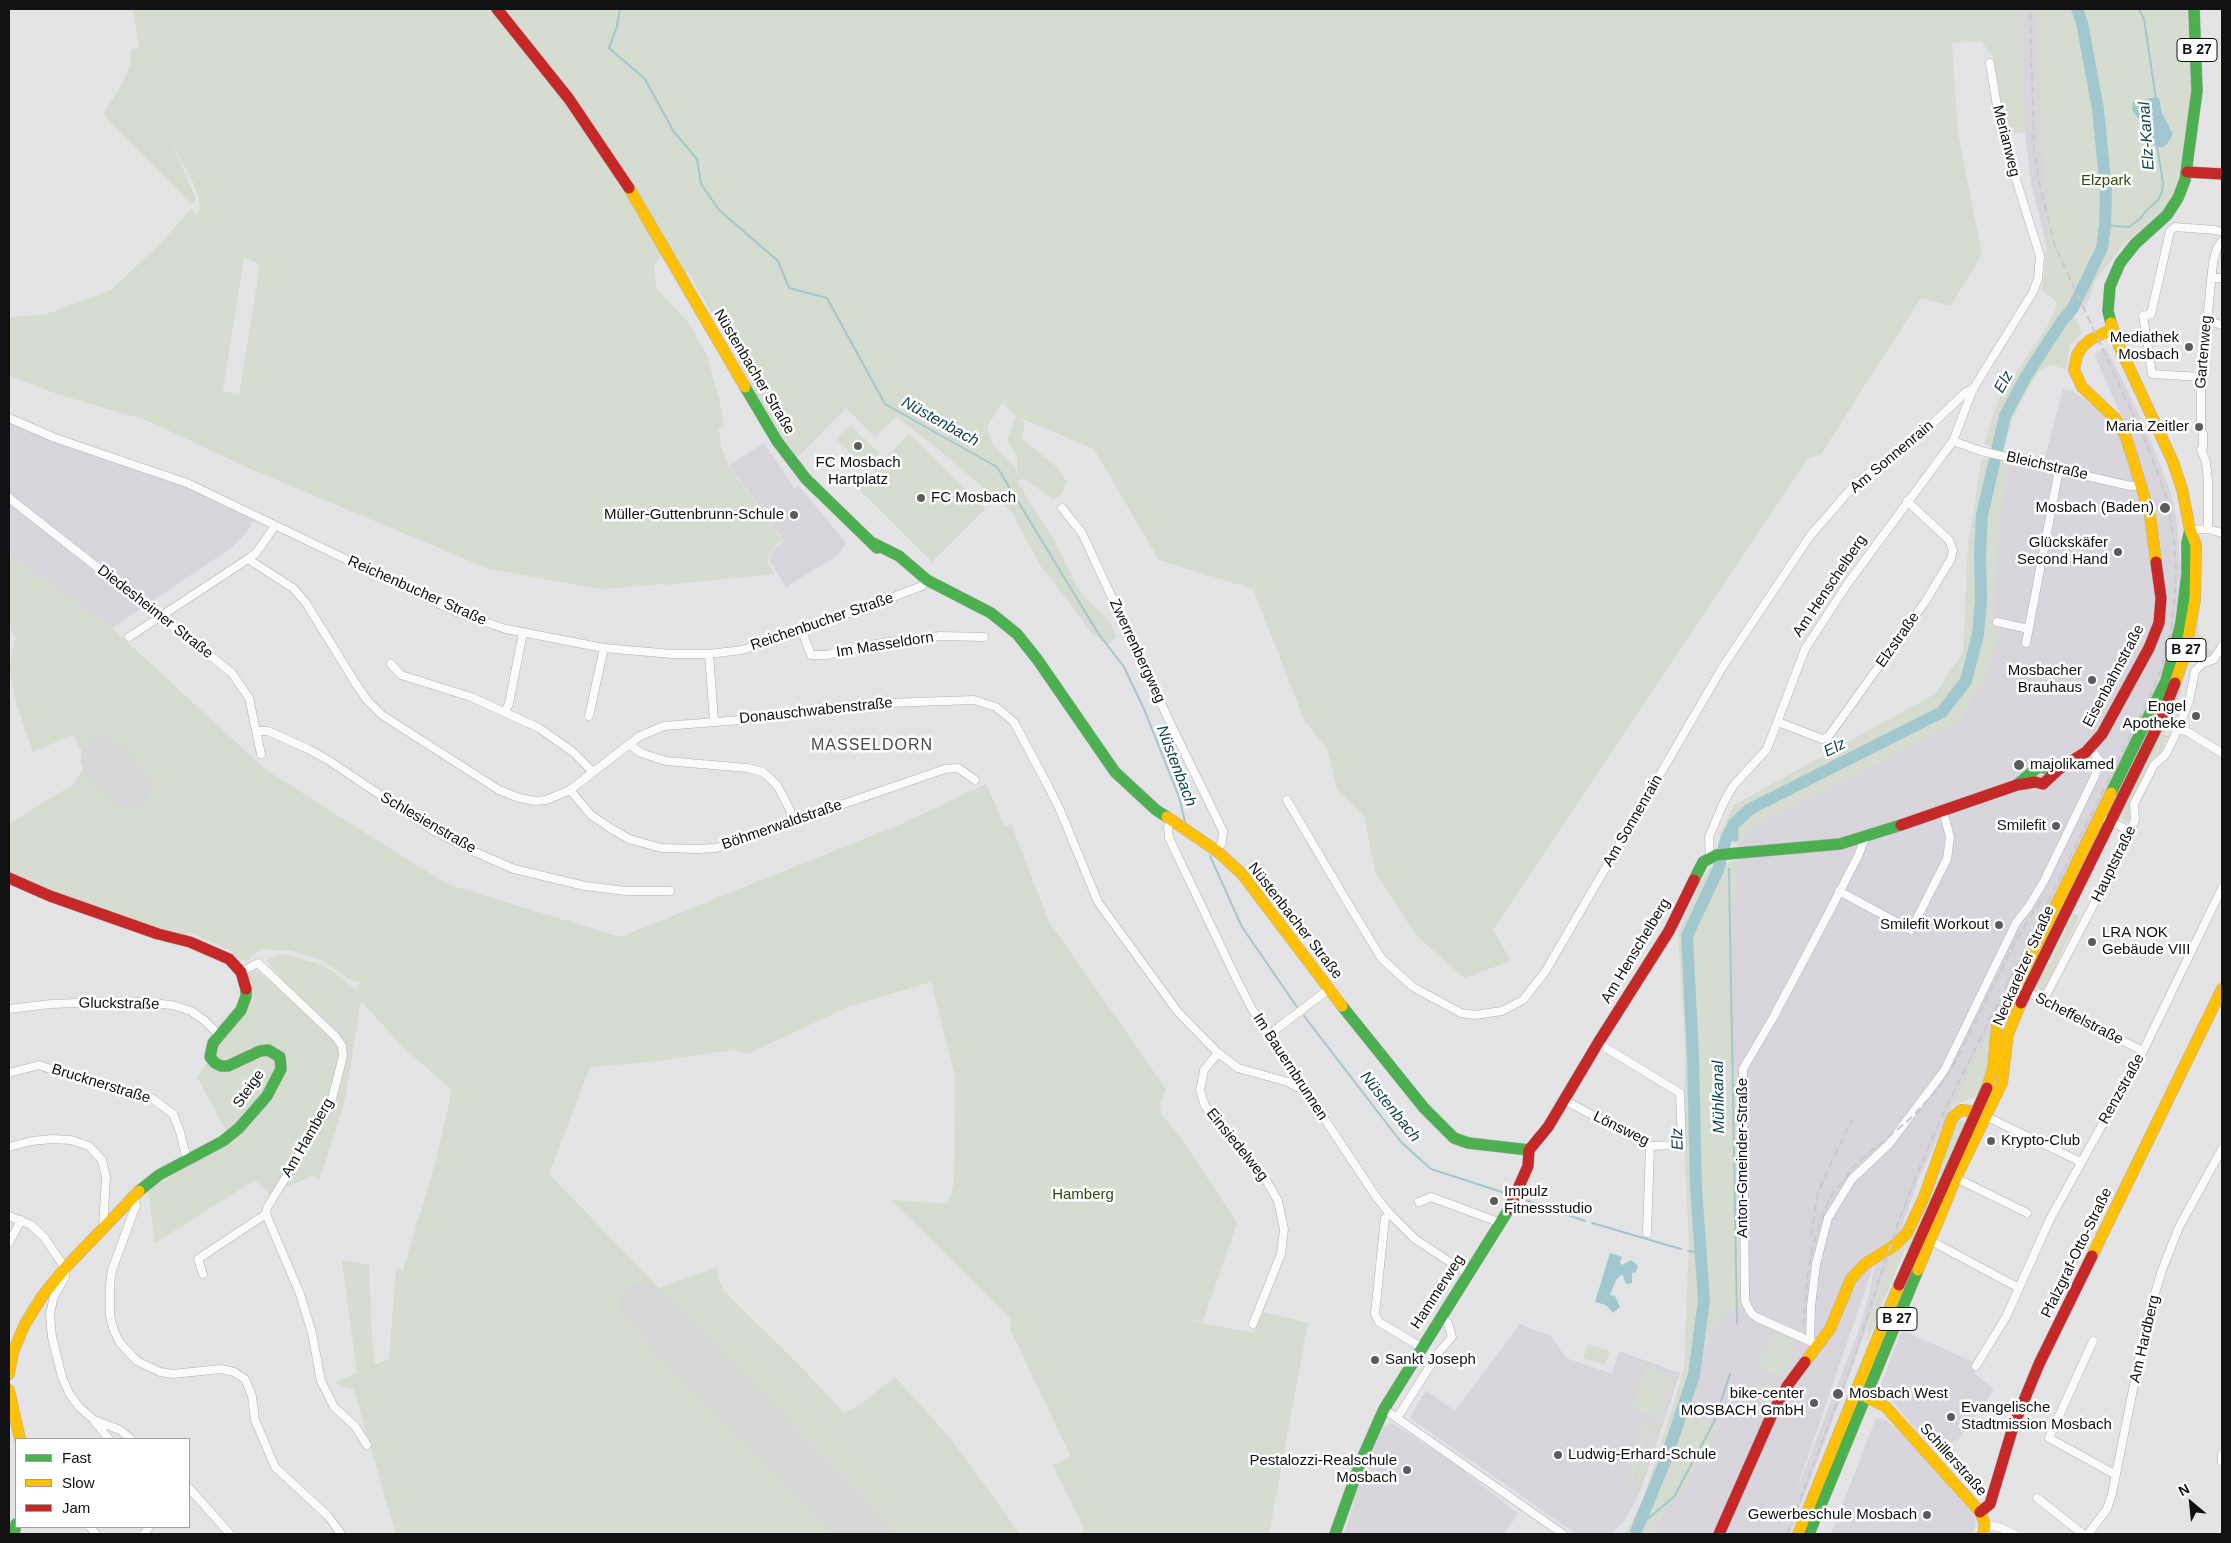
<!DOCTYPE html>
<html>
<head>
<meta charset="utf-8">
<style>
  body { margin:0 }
  #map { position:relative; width:2231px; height:1543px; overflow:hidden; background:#e4e3e6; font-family:Helvetica,sans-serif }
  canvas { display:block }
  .frame { position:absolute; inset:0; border:10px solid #111012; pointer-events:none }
  .legend { position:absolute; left:15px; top:1438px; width:175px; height:90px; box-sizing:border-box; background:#fff; border:1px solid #a09fa0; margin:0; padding:6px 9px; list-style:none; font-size:15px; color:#111012 }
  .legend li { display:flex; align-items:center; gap:10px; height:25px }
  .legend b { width:25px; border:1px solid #a09fa0 }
  .north { position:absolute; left:2166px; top:1478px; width:50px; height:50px; -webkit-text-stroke:4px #fff; paint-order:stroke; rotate:332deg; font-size:14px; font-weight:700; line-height:20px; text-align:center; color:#111012 }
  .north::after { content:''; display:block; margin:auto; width:18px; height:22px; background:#111012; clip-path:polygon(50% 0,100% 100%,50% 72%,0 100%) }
</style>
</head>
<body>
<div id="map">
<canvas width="2231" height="1543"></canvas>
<div class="frame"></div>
<ul class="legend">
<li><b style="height:6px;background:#4caf50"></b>Fast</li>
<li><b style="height:6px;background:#ffc107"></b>Slow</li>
<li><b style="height:6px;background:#c62828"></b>Jam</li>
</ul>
<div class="north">N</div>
</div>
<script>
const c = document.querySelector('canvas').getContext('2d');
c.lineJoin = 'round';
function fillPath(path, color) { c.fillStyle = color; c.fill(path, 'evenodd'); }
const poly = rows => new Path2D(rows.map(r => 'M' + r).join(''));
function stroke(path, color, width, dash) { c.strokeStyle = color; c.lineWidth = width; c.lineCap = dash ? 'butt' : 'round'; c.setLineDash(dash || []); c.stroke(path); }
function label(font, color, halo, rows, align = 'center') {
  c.font = font + ' Helvetica,sans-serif'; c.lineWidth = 5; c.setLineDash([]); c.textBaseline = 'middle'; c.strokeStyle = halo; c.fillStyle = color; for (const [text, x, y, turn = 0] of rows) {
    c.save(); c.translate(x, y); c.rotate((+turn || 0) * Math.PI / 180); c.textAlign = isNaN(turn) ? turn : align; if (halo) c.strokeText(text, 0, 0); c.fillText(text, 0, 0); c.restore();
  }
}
const built = poly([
  [2021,9,2036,9,2050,215,2048,252,2031,183,2025,132],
  [2106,348,2129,393,2158,458,2172,498,2177,523,2182,583,2168,665,1952,1106,1919,1178,1855,1360,1790,1534,1653,1534,1664,1509,1676,1497,1719,1426,1690,1416,1702,1358,1710,1337,1721,1317,1740,1305,1738,1094,1733,1060,1732,909,1735,907,1738,845,1758,825,1884,760,1993,621,1998,528,2009,464,2042,469,2063,389,2073,391,2127,430,2094,354],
  [1876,1258,1869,1295,1858,1332,1793,1500],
  [9,421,65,446,184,486,254,520,247,532,231,548,112,628,9,554],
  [764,443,794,488,799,486,846,543,838,555,786,587,769,560,775,548,784,541,729,465],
  [1520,1324,1551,1336,1566,1358,1612,1374,1619,1351,1680,1373,1640,1492,1625,1520,1611,1534,1576,1534,1410,1418,1426,1390,1455,1411],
  [1902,1330,1973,1362,1975,1374,1994,1389,1958,1440,1933,1449,1880,1387],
  [1876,1418,1886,1420,1905,1436,1973,1515,1976,1522,1973,1534,1831,1534],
  [1392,1423,1455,1464,1518,1514,1504,1534,1344,1534,1362,1476,1381,1432,1385,1426]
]);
const green = poly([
  [133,9,2021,9,2025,132,2007,134,1993,57,1981,41,1952,43,1958,134,1982,254,1951,306,1921,298,1821,454,1808,458,1493,930,1511,961,1464,978,1415,934,1375,871,1364,816,1337,790,1327,748,1305,722,1253,589,1159,560,1094,449,1018,417,1025,424,1022,439,1058,468,1067,482,1062,493,1053,500,1024,478,1017,482,1052,537,1077,586,1090,603,1109,620,1116,636,1108,646,1091,632,1040,565,1011,511,926,439,896,417,875,437,846,408,798,457,767,416,747,384,750,382,688,271,685,273,669,249,654,264,656,288,688,322,707,355,722,411,724,426,717,430,720,432,721,447,728,465,782,540,774,546,767,561,775,574,663,585,662,579,662,584,606,589,606,581,605,590,489,569,246,467,146,420,60,395,9,376,9,317,44,315,111,290,162,242,191,209,197,215,200,208,198,195,192,180,171,142,195,196,196,201,191,204,107,119,104,113,123,83,130,64,131,50,139,48],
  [244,257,260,265,239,395,223,391],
  [1002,403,1016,416,1008,439,1017,459,1017,470,992,444,987,427],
  [2036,9,2189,9,2195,62,2192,110,2177,187,2168,206,2124,244,2094,282,2091,296,2085,305,2082,299,2072,312,2082,333,2070,345,2066,370,2050,364,2037,373,2013,417,2003,452,1984,444,1999,398,2048,325,2057,306,2057,302,2042,291,2050,215,2041,141],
  [2162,108,2164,119,2172,130,2142,133,2139,117],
  [850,425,879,453,865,468,836,439],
  [909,434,985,509,932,562,857,487],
  [1982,458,2009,464,1998,528,1993,621,2002,622,1987,676,1961,720,1758,825,1738,845,1719,835,1734,805,1935,694,1963,652,1968,544],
  [9,554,112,628,266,770,378,841,447,884,620,937,901,824,986,784,1005,827,1011,824,1049,922,1166,1089,1160,1106,1161,1114,1181,1138,1237,1223,1203,1321,1189,1319,1207,1324,1253,1333,1264,1312,1308,1323,1269,1534,1084,1534,1082,1524,1053,1465,1071,1457,1010,1329,1011,1319,891,1200,948,1204,954,1183,955,1076,931,982,850,1006,748,1054,733,1050,650,1062,590,1067,549,1174,659,1288,717,1267,718,1278,724,1291,803,1369,844,1413,860,1405,895,1377,951,1439,1020,1534,396,1534,354,1390,334,1383,357,1373,342,1260,369,1265,372,1339,375,1365,389,1359,396,1268,403,1271,436,1160,452,1090,405,1049,361,1001,345,1100,320,1179,312,1176,270,1194,255,1180,155,1243,148,1190,232,1141,197,1077,236,1020,250,986,249,974,253,971,258,971,273,983,279,976,267,960,283,954,322,965,337,974,356,990,360,982,349,979,322,960,291,951,262,949,250,957,249,961,233,957,231,951,189,932,187,935,170,933,9,878,9,824,72,785,88,763,73,735,33,752,15,699,9,667,15,637,9,627],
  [2198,611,2199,635,2211,643,2204,644,2203,647,2214,651,2208,658,2191,657,2174,713,2179,716,2176,721,2169,714],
  [2167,729,2164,734,2168,736,2170,731,2171,738,2166,738,2161,753,2152,761,2132,799,2130,820,2125,823,2119,815,2160,731],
  [1739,860,1735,907,1732,909,1733,1060,1738,1094,1740,1306,1721,1317,1710,1337,1702,1358,1690,1416,1719,1426,1682,1494,1676,1497,1664,1509,1653,1534,1624,1534,1631,1524,1645,1494,1684,1370,1689,1241,1684,1144,1685,1047,1678,934,1700,884,1710,867],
  [2076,914,2079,917,2059,957,2056,968,2045,991,2041,991,2037,987,2036,982,2048,963,2050,964,2073,915],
  [1990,1028,1993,1030,1990,1062,1979,1095,1952,1106],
  [1959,1119,1965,1122,1966,1125,1909,1250,1905,1249,1868,1339,1864,1341,1869,1333,1867,1328,1891,1255,1901,1247,1916,1227,1956,1121],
  [1774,1331,1795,1341,1790,1364,1788,1368,1784,1367,1781,1376,1757,1368,1764,1348,1767,1349],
  [1588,1344,1610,1351,1605,1365,1583,1358],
  [1646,1367,1668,1374,1654,1416,1632,1409],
  [1669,1376,1675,1378,1640,1487,1635,1486],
  [1757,1380,1777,1387,1767,1405,1753,1399,1757,1387,1755,1386],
  [1644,1422,1651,1424,1634,1479,1628,1478]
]);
const water = poly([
  [2156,97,2159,98,2162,113,2173,134,2167,144,2163,147,2157,147,2145,138,2142,133,2141,122,2132,110,2133,102],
  [1610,1253,1622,1257,1620,1262,1622,1265,1631,1260,1638,1266,1636,1272,1632,1273,1632,1283,1626,1284,1622,1274,1616,1280,1610,1295,1615,1296,1620,1307,1613,1313,1606,1305,1595,1302]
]);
const stream = poly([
  [620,9,617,26,609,48,645,79,674,132,697,159,701,184,719,210,778,261,789,288,827,298,885,404,997,467,1098,633,1124,667,1144,709,1179,797,1185,822],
  [2139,9,2144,19,2156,99],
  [2105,225,2129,227,2141,218,2145,212,2158,200,2162,192,2163,183,2157,146],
  [1210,856,1242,927,1297,1007],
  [1729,869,1737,1323],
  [1304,1016,1401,1142,1431,1169,1508,1194],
  [1520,1198,1585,1221],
  [1592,1223,1681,1249],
  [1688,1251,1700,1253],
  [1640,1525,1674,1497,1714,1422,1730,1374]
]);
const canal = poly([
  [1734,824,1735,838]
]);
const river = poly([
  [1635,1534,1666,1459,1694,1375,1704,1300,1696,1187,1693,1056,1687,936,1718,870,1726,839,1734,824,1750,809,1942,712,1966,681,1978,634,1981,601,1980,554,1982,515,2005,416,2025,378,2062,321,2073,308,2102,248,2105,225,2106,190,2098,109,2082,23,2077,9]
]);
const runway = poly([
  [103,759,129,786],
  [642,1305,868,1534]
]);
const street = poly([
  [2212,278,2222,278],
  [2207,321,2222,325],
  [2201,377,2152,374,2143,316,2151,314,2170,231,2175,227,2215,230,2222,232],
  [9,418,55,438,187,483,456,612,506,629,604,648,672,654,709,654,742,650,768,642,888,599,922,586,927,580],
  [1953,441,1981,451,2117,483,2131,486,2142,485],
  [9,498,232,673,249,698,261,754],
  [1062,508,1082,533,1174,731,1223,831,1222,842,1217,851],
  [2208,529,2208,481,2206,462,2201,449,2203,447,2203,434,2201,430,2201,382,2213,262,2217,248,2222,241],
  [2190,530,2208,529,2222,533],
  [248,559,293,588,306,603,356,684,367,700,382,715,499,790,519,798,536,801,546,800,570,790,640,736,664,726,779,717,858,704,974,700,996,707,1014,722,1048,786,1060,810,1098,902,1178,1012,1218,1053,1238,1068,1288,1082,1297,1087,1302,1085],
  [1997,622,2029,629],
  [802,631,811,655,827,655,863,646,903,640,940,636,984,637],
  [129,637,248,559,256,553,275,526],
  [2026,643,2059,469],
  [709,654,714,721],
  [391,664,401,675,471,697,539,728,573,752,593,772],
  [505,711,509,704,523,632],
  [589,716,604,648],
  [2160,716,2178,729,2186,731,2222,753],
  [1778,722,1822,739,1828,737,1925,602,1951,559,1953,550,1949,540,1907,501],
  [257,731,268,731,308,749,328,760,434,831,475,852,514,869,585,886,626,891,670,891],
  [629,744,641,753,666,761,747,768,763,772,777,785,790,810,792,821],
  [570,790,591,815,610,828,629,839,661,848,698,849,716,848,945,769,958,768,975,780],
  [1287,800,1349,905,1382,959,1413,987,1461,1013,1475,1015,1502,1011,1523,1000,1545,972,1722,668,1810,536,1857,482,1928,428,1966,392,1973,389],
  [2107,820,2130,831],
  [1171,821,1168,827,1169,838,1236,978,1253,1011,1310,1097,1377,1198,1390,1214,1415,1239,1468,1274],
  [1710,858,1709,837,1723,804,1733,786,1767,749,1805,649,1848,583,1953,441,1973,389,2033,292,2038,279,2040,256,2001,131,1990,63],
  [1839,891,1911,930,1947,859,1950,837,1943,811],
  [241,972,258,963,336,1037,342,1046,343,1056,331,1103,267,1208,266,1214,300,1294,312,1333,321,1381,334,1407,355,1426,367,1445],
  [2025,990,2064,1012,2143,1051],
  [2043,1001,2119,856,2135,820,2134,804,2154,765,2166,754,2180,725,2189,701,2195,671,2202,664,2214,659,2222,646],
  [9,1009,51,1004,127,1001,172,1005,191,1011,205,1021,219,1035],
  [1270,1034,1329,989],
  [1218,1053,1204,1070,1202,1081,1200,1090,1205,1106,1266,1180,1278,1201,1284,1229,1281,1254,1253,1324],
  [9,1073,39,1065,87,1082,130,1091,153,1099,173,1114,180,1132,187,1160],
  [1564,1100,1650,1146,1682,1145,1680,1093,1598,1043],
  [1983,1115,2081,1162],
  [9,1147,32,1141,52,1139,71,1140,89,1146,102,1160,106,1177,103,1228],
  [1956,1178,2027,1213],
  [134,1195,136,1205,112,1270,110,1285,110,1316,114,1331,120,1343,137,1361,160,1372,173,1374,221,1369,234,1372,245,1379,252,1396,255,1420,275,1467,328,1516,341,1534],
  [1419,1202,1431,1197,1501,1223],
  [1390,1214,1385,1218,1375,1314,1379,1322,1421,1347],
  [9,1216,31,1225,44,1237,65,1268,65,1277,54,1296,50,1314,52,1337,62,1377,69,1393,79,1407,94,1420,120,1430,131,1439],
  [1647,1233,1650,1146],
  [1927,1242,1933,1242,2019,1288,2050,1219,2143,1051,2222,888],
  [9,1243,21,1220],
  [203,1274,198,1259,266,1214],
  [1810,1340,1811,1306,1816,1264,1828,1218,1852,1179,1889,1144,1944,1071,2016,923,2029,906,2044,881,2095,776,2099,760,2090,747],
  [2093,1341,2049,1438,2116,1475],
  [1814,1343,1756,1317,1751,1313,1745,1301,1743,1069,1774,1016,1825,920,1858,856,1865,838],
  [1976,1366,2006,1317,2019,1288],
  [1384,1409,1563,1534],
  [1397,1418,1439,1352,1452,1337,1448,1323,1440,1317],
  [95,1422,109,1439],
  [2222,1454,2222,1462],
  [189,1488,230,1534],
  [2037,1498,2083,1534],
  [1985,1524,2001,1528,2014,1534],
  [90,1527,96,1534],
  [144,1534,149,1527],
  [2088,1534,2107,1509,2112,1494,2147,1320,2162,1270,2179,1227,2222,1149]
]);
const fast = poly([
  [2111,323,2108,311,2110,286,2120,263,2135,244,2167,215,2178,198,2185,180,2197,91,2194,9],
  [745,387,777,441,806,479,877,548],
  [873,543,899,556,927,580,991,613,1017,634,1037,659,1115,772,1156,810,1167,817],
  [2018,784,2038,767,2046,768,2064,765],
  [2111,793,2166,681,2181,623,2187,574,2187,543,2190,530],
  [1694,880,1703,862,1716,855,1840,844,1901,825],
  [1342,1006,1424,1108,1454,1138,1468,1143,1529,1150],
  [139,1191,159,1175,223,1141,239,1128,267,1096,281,1069,280,1057,268,1050,260,1051,228,1066,221,1066,215,1063,210,1057,213,1043,241,1010,246,996,246,989],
  [14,1534,16,1524],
  [1335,1534,1361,1461,1384,1409,1509,1209],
  [1809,1534,1918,1270]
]);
const slow = poly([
  [629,188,745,387],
  [2111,323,2119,346,2173,462,2182,489,2190,530,2196,545,2195,599,2186,650,2175,683],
  [2112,329,2090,340,2083,346,2077,355,2074,370,2082,387,2115,418,2126,437,2150,515,2156,562],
  [1167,817,1217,851,1242,874,1342,1006],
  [1987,1088,1993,1069,1997,1026,2111,793],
  [2092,1256,2222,989],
  [1918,1270,1956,1178,2002,1083,2008,1034,2021,1003],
  [1805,1362,1830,1329,1851,1279,1865,1264,1895,1245,1907,1233,1924,1197,1952,1118,1961,1110,1976,1112],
  [9,1374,13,1352,25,1324,43,1295,65,1268,139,1191],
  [9,1390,20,1439],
  [1858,1393,1886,1407,1980,1512,1985,1524,1983,1534],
  [1798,1534,1899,1285]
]);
const jam = poly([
  [497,9,569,99,629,188],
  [2187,172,2222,174],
  [1901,825,2017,785,2035,782,2043,784,2059,769,2086,752,2102,734,2149,648,2159,623,2161,598,2156,562],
  [9,878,50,896,158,934,190,942,229,959,241,972,246,989],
  [2021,1003,2161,719,2175,683],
  [1529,1150,1548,1127,1598,1043,1669,931,1694,880],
  [1509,1209,1528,1166,1529,1150],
  [1899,1285,1987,1088],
  [1980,1512,1990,1504,2013,1427,2039,1364,2092,1256],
  [1719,1534,1773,1412,1788,1385,1805,1362]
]);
const rail = poly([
  [1811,1236,1818,1193,1828,1169,1852,1120],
  [1803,1326,1807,1279,1812,1249,1821,1220,1830,1198,1856,1164,1911,1118,1937,1090,1956,1061,2017,938,2043,897],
  [1787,1534,1853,1361,1896,1228,1919,1169,1942,1116,2151,694,2160,672,2171,629,2175,593,2176,569,2174,541,2167,499,2148,447,2055,246,2039,182,2034,147,2030,9]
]);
const markers = [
  [2189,347,5,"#5b5a5c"],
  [2199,427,5,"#5b5a5c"],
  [858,446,5,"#5b5a5c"],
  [921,498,5,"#5b5a5c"],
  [2165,508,6,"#5b5a5c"],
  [794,515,5,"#5b5a5c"],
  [2118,552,5,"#5b5a5c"],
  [2092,680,5,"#5b5a5c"],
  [2196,716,5,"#5b5a5c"],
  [2019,765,6,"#5b5a5c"],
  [2056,826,5,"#5b5a5c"],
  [1999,925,5,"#5b5a5c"],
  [2092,942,5,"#5b5a5c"],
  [1991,1141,5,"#5b5a5c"],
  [1494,1201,5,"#5b5a5c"],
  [1375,1360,5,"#5b5a5c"],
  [1838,1394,6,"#5b5a5c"],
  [1814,1403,5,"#5b5a5c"],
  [1951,1417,5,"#5b5a5c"],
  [1558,1455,5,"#5b5a5c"],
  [1407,1470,5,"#5b5a5c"],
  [1927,1515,5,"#5b5a5c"]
];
const shields = [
  [2197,50,40],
  [2186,650,40],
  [1897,1319,40]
];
const shieldNames = [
  ["B 27",2197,50],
  ["B 27",2186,650],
  ["B 27",1897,1319]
];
const streetNames = [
  ["Merianweg",2006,141,76],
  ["Gartenweg",2204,352,-85],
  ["Nüstenbacher Straße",754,372,59],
  ["Am Sonnenrain",1892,457,-40],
  ["Bleichstraße",2047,466,13],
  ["Am Henschelberg",1830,586,-56],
  ["Reichenbucher Straße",417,591,24],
  ["Diedesheimer Straße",155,612,38],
  ["Reichenbucher Straße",822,622,-19],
  ["Elzstraße",1898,640,-55],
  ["Im Masseldorn",885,645,-9],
  ["Zwerrenbergweg",1137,651,65],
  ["Eisenbahnstraße",2114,676,-62],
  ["Donauschwabenstraße",816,711,-6],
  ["Am Sonnenrain",1633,821,-60],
  ["Schlesienstraße",428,823,30],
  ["Böhmerwaldstraße",782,825,-19],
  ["Hauptstraße",2114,864,-64],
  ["Nüstenbacher Straße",1295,921,52],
  ["Am Henschelberg",1636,951,-59],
  ["Neckarelzer Straße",2024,966,-66],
  ["Gluckstraße",119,1004,1],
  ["Scheffelstraße",2079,1019,27],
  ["Im Bauernbrunnen",1290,1067,57],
  ["Brucknerstraße",101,1084,17],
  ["Steige",249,1089,-55],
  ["Renzstraße",2122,1089,-61],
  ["Lönsweg",1621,1129,26],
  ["Am Hamberg",308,1138,-60],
  ["Einsiedelweg",1237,1145,51],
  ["Anton-Gmeinder-Straße",1743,1158,-90],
  ["Pfalzgraf-Otto-Straße",2077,1253,-64],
  ["Hammerweg",1438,1292,-57],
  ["Am Hardberg",2145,1339,-77],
  ["Schillerstraße",1953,1460,48]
];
const parkNames = [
  ["Elzpark",2106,181],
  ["Hamberg",1083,1195]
];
const poiNames = [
  ["Mediathek",2179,338],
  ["Mosbach",2179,355],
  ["Maria Zeitler",2189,427],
  ["FC Mosbach",858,463,"center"],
  ["Hartplatz",858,480,"center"],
  ["FC Mosbach",931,498,"left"],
  ["Mosbach (Baden)",2154,508],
  ["Müller-Guttenbrunn-Schule",784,515],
  ["Glückskäfer",2108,543],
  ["Second Hand",2108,560],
  ["Mosbacher",2082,671],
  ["Brauhaus",2082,688],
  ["Engel",2186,707],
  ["Apotheke",2186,724],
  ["majolikamed",2030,765,"left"],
  ["Smilefit",2046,826],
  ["Smilefit Workout",1989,925],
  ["LRA NOK",2102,933,"left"],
  ["Gebäude VIII",2102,950,"left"],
  ["Krypto-Club",2001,1141,"left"],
  ["Impulz",1504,1192,"left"],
  ["Fitnessstudio",1504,1209,"left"],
  ["Sankt Joseph",1385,1360,"left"],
  ["bike-center",1804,1394],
  ["MOSBACH GmbH",1804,1411],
  ["Mosbach West",1849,1394,"left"],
  ["Evangelische",1961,1408,"left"],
  ["Stadtmission Mosbach",1961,1425,"left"],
  ["Ludwig-Erhard-Schule",1568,1455,"left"],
  ["Pestalozzi-Realschule",1397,1461],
  ["Mosbach",1397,1478],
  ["Gewerbeschule Mosbach",1917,1515]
];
const waterNames = [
  ["Elz-Kanal",2147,136,-94],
  ["Elz",2004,382,-61],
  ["Nüstenbach",940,422,29],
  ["Elz",1835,748,-27],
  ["Nüstenbach",1176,766,69],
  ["Mühlkanal",1719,1097,-91],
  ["Nüstenbach",1390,1107,51],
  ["Elz",1678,1139,-92]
];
const neighbourhoodNames = [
  ["MASSELDORN",872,746]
];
fillPath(built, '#d8d5dd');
fillPath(green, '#d7dcd0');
fillPath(water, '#a2c8cf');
stroke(stream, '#a2c8cf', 2);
stroke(canal, '#a2c8cf', 7);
stroke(river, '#a2c8cf', 12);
stroke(runway, '#d7d6d9', 45);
stroke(street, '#b1b0b3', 9);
stroke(fast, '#b1b0b3', 12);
stroke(slow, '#b1b0b3', 12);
stroke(jam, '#b1b0b3', 12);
stroke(street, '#fbfbfb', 8);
stroke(fast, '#4caf50', 11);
stroke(slow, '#ffc107', 11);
stroke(jam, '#c62828', 11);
stroke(rail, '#cacacc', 2, [8, 4]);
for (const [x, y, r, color] of markers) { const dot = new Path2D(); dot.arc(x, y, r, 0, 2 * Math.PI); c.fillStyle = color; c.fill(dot); stroke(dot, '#fff', 2); }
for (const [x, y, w] of shields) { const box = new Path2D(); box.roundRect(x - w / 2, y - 11.5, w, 23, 4); c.fillStyle = '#fff'; c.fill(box); stroke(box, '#111012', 1); }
label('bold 14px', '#111012', null, shieldNames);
label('15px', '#111012', '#fff', streetNames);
label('15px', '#34490b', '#fff', parkNames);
label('15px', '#111012', '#fff', poiNames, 'right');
label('italic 16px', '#13464c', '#fff', waterNames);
c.letterSpacing = '1px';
label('16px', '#49474c', '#fff', neighbourhoodNames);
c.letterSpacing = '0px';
</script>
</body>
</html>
